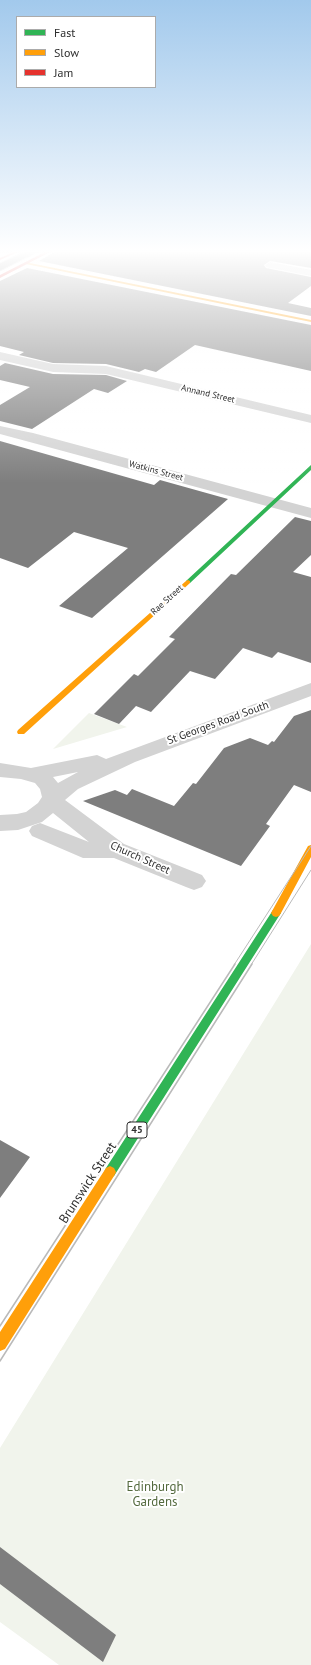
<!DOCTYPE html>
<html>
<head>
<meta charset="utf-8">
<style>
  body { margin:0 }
  #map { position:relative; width:311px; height:1665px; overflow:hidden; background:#fff; font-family:"PT Sans",sans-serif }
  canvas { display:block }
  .legend { position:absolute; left:16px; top:16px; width:140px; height:72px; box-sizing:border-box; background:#fff; border:1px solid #ababab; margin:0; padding:5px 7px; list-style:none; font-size:12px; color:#2e2e2e }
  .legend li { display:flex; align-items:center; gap:8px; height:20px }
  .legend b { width:20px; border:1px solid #ababab }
</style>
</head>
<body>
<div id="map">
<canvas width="311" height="1665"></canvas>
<ul class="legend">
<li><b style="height:5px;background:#30b455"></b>Fast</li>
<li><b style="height:5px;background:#ff9f0a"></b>Slow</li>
<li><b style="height:5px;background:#e5322d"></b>Jam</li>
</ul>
</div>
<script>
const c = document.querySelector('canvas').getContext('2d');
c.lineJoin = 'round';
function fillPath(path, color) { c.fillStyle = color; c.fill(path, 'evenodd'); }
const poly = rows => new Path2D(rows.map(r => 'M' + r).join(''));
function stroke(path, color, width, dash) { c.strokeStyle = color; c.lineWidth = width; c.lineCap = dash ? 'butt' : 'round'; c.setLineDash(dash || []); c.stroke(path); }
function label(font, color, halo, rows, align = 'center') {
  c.font = font + ' "PT Sans",sans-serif'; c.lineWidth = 4; c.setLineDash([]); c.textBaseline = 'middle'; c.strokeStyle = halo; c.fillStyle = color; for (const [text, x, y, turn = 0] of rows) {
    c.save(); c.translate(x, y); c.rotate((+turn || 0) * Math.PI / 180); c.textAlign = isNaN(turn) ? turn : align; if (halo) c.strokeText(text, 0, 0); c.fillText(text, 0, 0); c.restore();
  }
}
const green = poly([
  [89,713,127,727,53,749],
  [311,944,311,1665,59,1665,0,1622,0,1448]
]);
const building = poly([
  [27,250,42,250,0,271,0,263],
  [58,250,311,250,311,268,270,261,264,265,266,268,311,277,311,286,288,303,311,308,311,316,39,261],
  [27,268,311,325,311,371,195,345,156,372,145,369,139,372,106,364,53,363,19,355,24,352,0,346,0,281],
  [5,363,53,374,106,375,127,381,108,393,94,389,32,429,0,421,0,405,30,387,0,380,0,366],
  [0,441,154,485,160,480,228,499,92,618,59,606,128,548,74,532,28,568,0,558],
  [295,517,311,521,311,555,293,572,311,577,311,663,278,652,272,658,243,648,215,679,190,671,151,712,136,706,119,724,94,714,134,674,138,676,175,639,169,637,231,574,236,575],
  [311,710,311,792,294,785,266,824,270,826,241,866,83,801,115,790,127,795,132,789,174,806,193,783,196,784,224,748,250,738,268,745,272,741,274,742,294,716],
  [0,1140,30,1157,0,1198],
  [0,1547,116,1635,103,1662,0,1584]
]);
const street = poly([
  [270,262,311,270,311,276,266,267,265,265,270,262],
  [0,352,53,364,106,366,311,415,311,423,106,374,53,372,0,360,0,352],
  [0,426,33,433,311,508,311,518,0,434,0,426],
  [311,683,311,696,135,762,78,789,65,800,124,844,202,875,206,881,202,887,194,890,186,887,114,858,83,858,32,836,29,831,32,826,40,823,89,842,53,813,42,822,18,830,0,831,0,815,17,814,26,812,38,803,42,797,40,789,35,783,21,779,0,777,0,763,31,768,97,755,106,759,311,683],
  [78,772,58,783,53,777,78,772]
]);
const fast = poly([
  [311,465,311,470,190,583,186,583,186,581,311,465],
  [276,909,279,910,281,913,279,916,114,1176,110,1178,106,1176,104,1172,106,1168,273,910,276,909]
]);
const slow = poly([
  [25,262,311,320,311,322,26,264,25,262],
  [188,580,190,581,190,583,24,734,18,734,17,732,18,730,186,581,188,580],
  [311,845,311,857,281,913,279,916,276,917,273,916,271,913,308,846,311,845],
  [110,1166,114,1168,116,1172,114,1176,5,1349,0,1351,0,1332,106,1168,110,1166]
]);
const jam = poly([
  [18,250,23,250,0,260,0,258,18,250],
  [49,250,54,250,0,278,0,275,49,250]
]);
const tramFar1 = poly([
  [0,263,29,250],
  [0,271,42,250],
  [234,965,311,846],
  [251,965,311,870]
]);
const tram = poly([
  [0,1326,235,964],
  [0,1361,252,964]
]);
const farStreetnames = [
  ["Annand Street",208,394,13],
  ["Watkins Street",156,471,15],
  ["Rae Street",167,600,-42]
];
const shields = [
  [137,1130,20]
];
const shieldNames = [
  ["45",137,1130]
];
const streetNames = [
  ["St Georges Road South",218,723,-20],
  ["Church Street",140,858,24]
];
const nearStreetnames = [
  ["Brunswick Street",88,1183,-57]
];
const nearParknames = [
  ["Edinburgh",155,1487],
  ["Gardens",155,1502]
];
fillPath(green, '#f1f4ec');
fillPath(building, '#7e7e7e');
fillPath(street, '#d3d3d3');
fillPath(fast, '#30b455');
fillPath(slow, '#ff9f0a');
fillPath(jam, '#e5322d');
stroke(tramFar1, '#bababa', 1);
stroke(tram, '#bababa', 1.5);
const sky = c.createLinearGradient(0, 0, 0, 483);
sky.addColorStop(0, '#a2c9ec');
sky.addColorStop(0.52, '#fff');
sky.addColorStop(1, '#ffffff00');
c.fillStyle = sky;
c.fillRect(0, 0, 311, 483);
label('9px', '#2e2e2e', '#fff', farStreetnames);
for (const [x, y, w] of shields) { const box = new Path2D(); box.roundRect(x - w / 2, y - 8, w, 16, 3); c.fillStyle = '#fff'; c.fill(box); stroke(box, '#2e2e2e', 1); }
label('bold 10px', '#2e2e2e', null, shieldNames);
label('11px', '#2e2e2e', '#fff', streetNames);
label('13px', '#2e2e2e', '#fff', nearStreetnames);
label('13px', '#53693d', '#fff', nearParknames);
</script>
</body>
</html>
